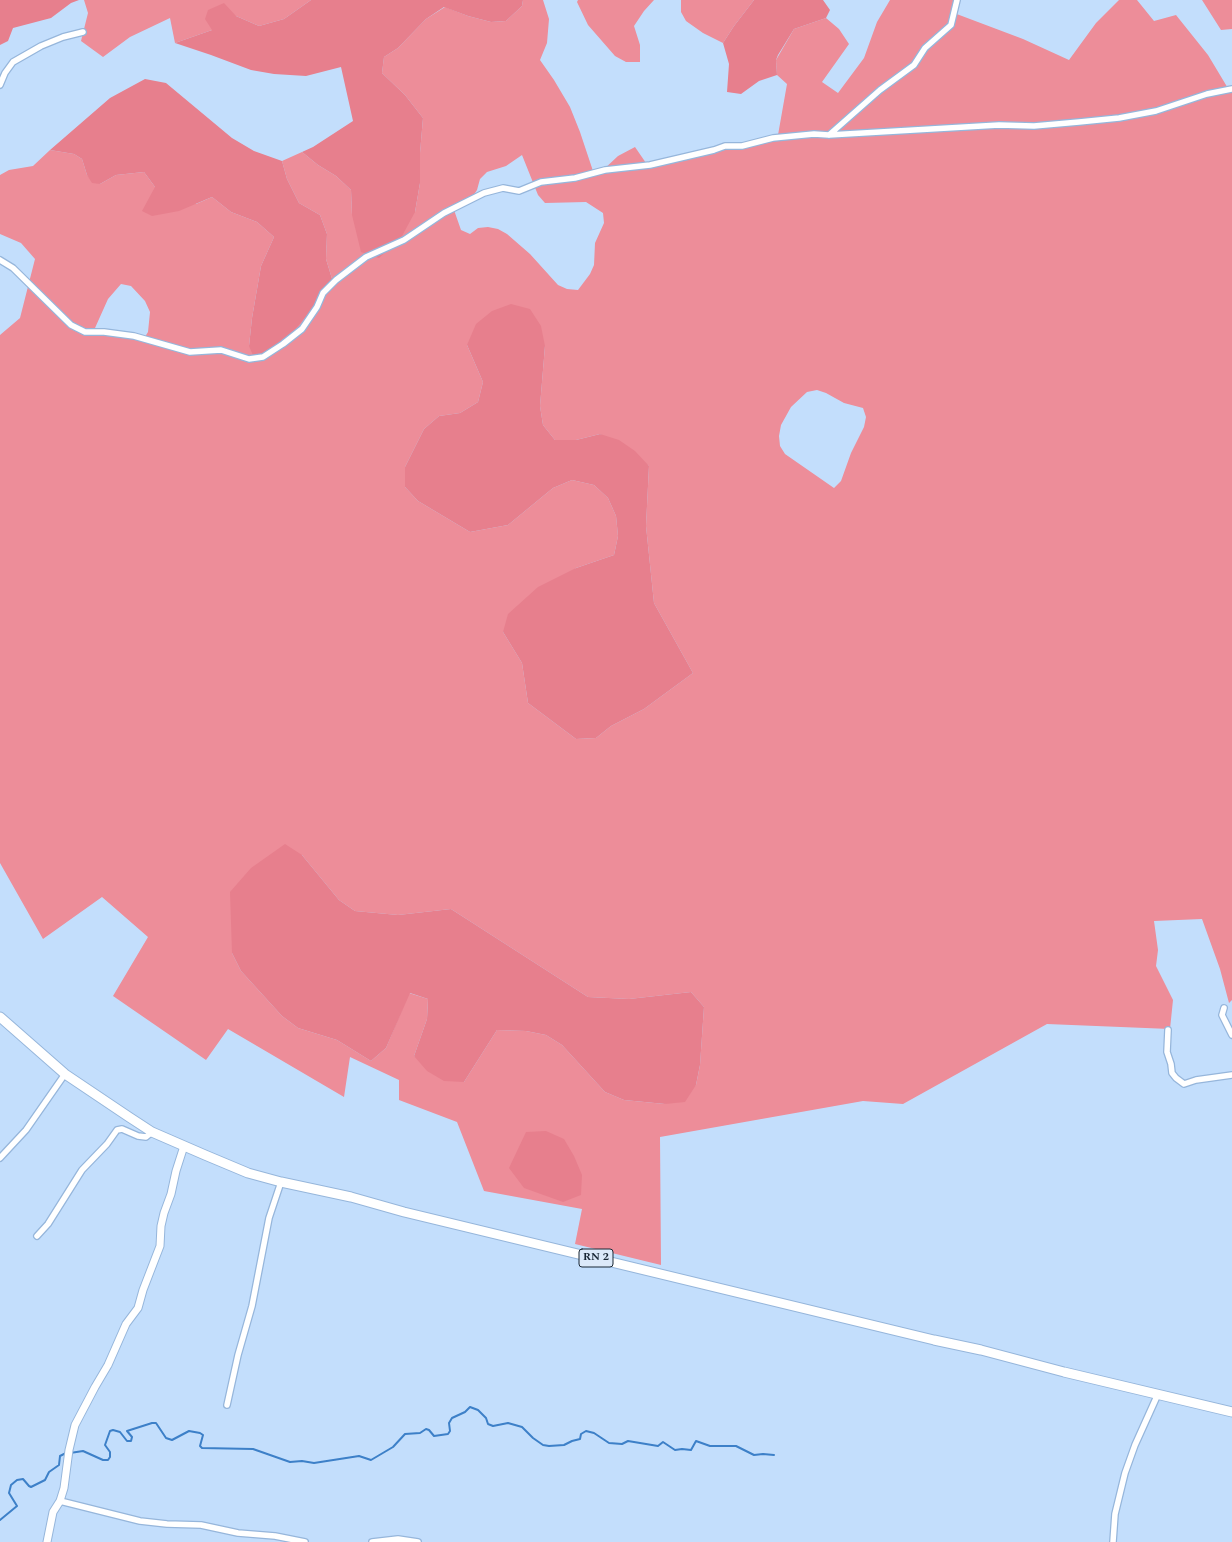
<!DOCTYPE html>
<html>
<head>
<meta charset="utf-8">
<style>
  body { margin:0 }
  canvas { display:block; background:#c3defc }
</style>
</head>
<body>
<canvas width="1232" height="1542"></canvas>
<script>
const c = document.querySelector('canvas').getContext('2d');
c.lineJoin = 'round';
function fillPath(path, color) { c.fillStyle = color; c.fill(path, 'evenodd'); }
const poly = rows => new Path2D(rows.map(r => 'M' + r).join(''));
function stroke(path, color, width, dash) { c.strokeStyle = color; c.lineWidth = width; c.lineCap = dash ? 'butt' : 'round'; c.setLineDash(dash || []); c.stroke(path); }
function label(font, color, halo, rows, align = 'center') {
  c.font = font + ' Spectral,serif'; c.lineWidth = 3; c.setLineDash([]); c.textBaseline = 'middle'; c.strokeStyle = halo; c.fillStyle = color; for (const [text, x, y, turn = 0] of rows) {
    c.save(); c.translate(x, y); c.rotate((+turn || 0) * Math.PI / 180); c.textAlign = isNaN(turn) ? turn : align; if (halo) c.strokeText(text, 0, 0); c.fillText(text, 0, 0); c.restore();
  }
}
const green = poly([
  [84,0,311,0,284,19,259,26,236,16,212,30,175,43,170,18,130,37,103,57,81,41,88,13],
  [523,0,543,0,549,19,547,43,540,60,554,80,570,107,580,132,593,171,602,171,618,156,635,147,646,163,696,157,757,142,778,135,787,84,777,75,776,60,794,29,826,18,839,29,849,44,822,82,838,93,864,58,877,22,890,0,957,0,954,13,1023,39,1069,60,1096,23,1119,0,1137,0,1154,21,1176,15,1208,55,1229,90,1232,90,1232,1000,1229,1003,1220,969,1202,919,1154,921,1158,950,1156,966,1173,1000,1170,1029,1047,1024,903,1104,863,1101,660,1137,661,1265,575,1244,582,1209,484,1191,457,1122,399,1100,399,1080,350,1057,344,1097,228,1029,206,1060,113,996,148,937,102,897,43,939,0,863,0,335,20,318,35,259,21,243,0,234,0,175,9,170,33,166,50,150,74,154,82,159,87,175,100,184,116,175,144,172,155,187,196,204,212,197,231,212,257,222,274,237,261,266,252,318,249,346,333,282,326,259,327,234,320,215,299,203,287,179,282,161,302,152,318,165,336,176,351,190,352,215,415,212,420,183,420,153,423,118,405,95,382,73,384,57,398,48,426,19,445,7,468,16,491,22,506,21,522,6],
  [522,155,538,195,545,203,586,202,603,213,604,223,595,243,594,265,590,274,578,290,567,289,558,285,530,254,507,234,498,229,488,227,478,228,470,234,461,230,454,210,471,199,477,190,480,179,487,172,506,166],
  [121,284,131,286,145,301,150,312,148,332,143,340,123,337,95,328,108,299],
  [467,345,545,346,540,406,543,425,555,440,576,440,600,434,649,466,646,526,654,603,693,673,644,709,611,726,596,738,576,739,528,703,522,663,503,632,576,568,614,555,618,536,616,516,608,498,594,485,572,480,553,488,508,525,470,532,418,501,405,487,405,467,424,429,439,416,460,413,478,402,483,382],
  [817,390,826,393,844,403,863,408,866,417,864,427,851,453,841,481,834,488,785,454,780,446,779,436,781,425,791,407,807,392],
  [302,855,339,900,355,911,398,915,451,909,588,997,629,999,691,992,704,1007,700,1065,696,1085,665,1104,624,1100,605,1092,562,1045,546,1035,526,1031,497,1030,464,1082,414,1056,427,1019,428,999,409,993,386,1048,371,1061,337,1040,298,1028,282,1016,241,971,232,953],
  [578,0,654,0,644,11,634,26,640,45,640,62,626,62,615,56,588,25,577,2],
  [681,0,754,0,734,26,723,43,703,33,686,21,681,12],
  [1202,0,1232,0,1232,29,1221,30]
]);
const forest = poly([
  [0,0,79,0,71,3,51,18,13,28,8,41,0,45],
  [311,0,523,0,522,6,506,21,491,22,468,16,444,7,426,19,398,48,384,57,382,73,405,95,423,118,420,153,420,183,415,212,402,236,379,258,361,252,352,215,351,190,336,176,318,165,302,152,313,147,353,121,341,67,306,76,274,74,251,70,211,55,175,43,212,30,205,19,208,10,224,3,236,16,259,26,284,19],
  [754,0,823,0,830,10,826,18,794,29,778,55,776,60,777,75,759,81,741,94,727,92,729,64,723,43,734,26],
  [145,79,166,83,232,138,254,151,282,161,287,179,299,203,320,215,327,234,326,259,333,282,316,305,274,354,255,360,249,346,252,318,261,266,274,237,257,222,231,212,212,197,179,211,152,216,142,211,155,187,144,172,116,175,100,184,92,183,87,175,82,159,74,154,50,150,110,98],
  [511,304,530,309,541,326,545,346,540,406,543,425,555,440,576,440,600,434,619,440,635,451,649,466,646,526,654,603,693,673,644,709,611,726,596,738,576,739,528,703,522,663,503,632,508,614,538,587,576,568,614,555,618,536,616,516,608,498,594,485,572,480,553,488,508,525,470,532,418,501,405,487,405,467,424,429,439,416,460,413,478,402,483,382,467,345,476,324,492,311],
  [285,844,302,855,339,900,355,911,398,915,451,909,588,997,629,999,691,992,704,1007,700,1065,696,1085,685,1102,665,1104,624,1100,605,1092,562,1045,546,1035,526,1031,497,1030,464,1082,444,1081,427,1071,414,1056,427,1019,428,999,410,993,386,1048,371,1061,337,1040,298,1028,282,1016,241,971,232,953,230,892,251,868],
  [546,1131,564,1139,574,1156,582,1175,581,1195,563,1202,524,1188,509,1168,526,1132]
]);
const stream = poly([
  [70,1453,83,1451,103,1460,108,1460,110,1457,110,1452,105,1445,110,1431,113,1430,120,1432,127,1441,131,1441,132,1437,127,1431,152,1423,156,1423,166,1438,172,1440,189,1431,200,1433,203,1435,200,1446,202,1448,253,1449,290,1462,302,1461,314,1463,359,1456,371,1460,393,1447,405,1434,420,1433,426,1429,429,1430,434,1436,448,1434,450,1431,449,1423,452,1418,465,1412,470,1407,478,1410,486,1418,488,1424,493,1426,508,1423,522,1427,533,1438,543,1445,549,1446,564,1445,572,1441,580,1439,581,1434,586,1431,594,1433,609,1443,622,1444,628,1441,658,1446,663,1442,675,1450,682,1449,691,1450,696,1441,710,1446,736,1446,754,1455,763,1454,774,1455],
  [0,1520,17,1506,9,1493,11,1485,17,1480,23,1479,29,1486,31,1487,45,1480,49,1472,59,1465,60,1456,66,1453]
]);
const minor = poly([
  [0,85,5,73,13,62,41,46,63,37,83,32],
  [829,135,880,90,914,65,925,48,951,25,957,0],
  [0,260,13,268,71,325,85,332,104,332,134,336,190,352,221,350,249,359,263,357,283,344,302,329,317,307,323,293,336,280,366,257,404,240,444,213,484,193,503,188,519,191,541,182,575,178,605,170,650,165,714,150,725,146,742,146,773,138,814,134,829,135,999,125,1034,126,1079,122,1119,118,1156,111,1207,94,1232,89],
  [1224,1008,1222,1015,1232,1035],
  [1168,1030,1167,1052,1171,1064,1172,1073,1176,1078,1184,1084,1196,1080,1232,1075],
  [0,1158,26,1130,65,1074],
  [37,1236,48,1224,82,1170,107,1144,117,1130,122,1129,138,1136,146,1137,152,1132],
  [227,1405,238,1355,252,1306,269,1218,281,1182],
  [60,1501,140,1521,167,1524,201,1525,238,1533,275,1536,305,1542],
  [372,1542,398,1539,418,1542],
  [1113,1542,1115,1514,1125,1473,1135,1445,1158,1394]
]);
const tertiary = poly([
  [47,1542,53,1512,60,1501,64,1488,69,1450,75,1425,95,1387,108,1365,126,1324,138,1308,143,1290,160,1246,161,1226,164,1213,171,1194,176,1171,184,1146]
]);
const primary = poly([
  [0,1017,65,1074,129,1117,152,1132,205,1155,248,1173,281,1182,351,1197,404,1212,934,1340,981,1350,1064,1372,1232,1412]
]);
const shields = [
  [596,1258,34]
];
const shieldNames = [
  ["RN 2",596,1258]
];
fillPath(green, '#ed8d99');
fillPath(forest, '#e77f8d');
stroke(stream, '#3d80c8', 2);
stroke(minor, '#96b6db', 8);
stroke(tertiary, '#96b6db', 9);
stroke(primary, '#96b6db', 11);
stroke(minor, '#fff', 5.5);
stroke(tertiary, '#fff', 7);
stroke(primary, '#fff', 9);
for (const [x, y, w] of shields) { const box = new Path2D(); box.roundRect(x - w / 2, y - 9, w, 18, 3); c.fillStyle = '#dce9f9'; c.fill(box); stroke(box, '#192634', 1); }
label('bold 11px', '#192634', null, shieldNames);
</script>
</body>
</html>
